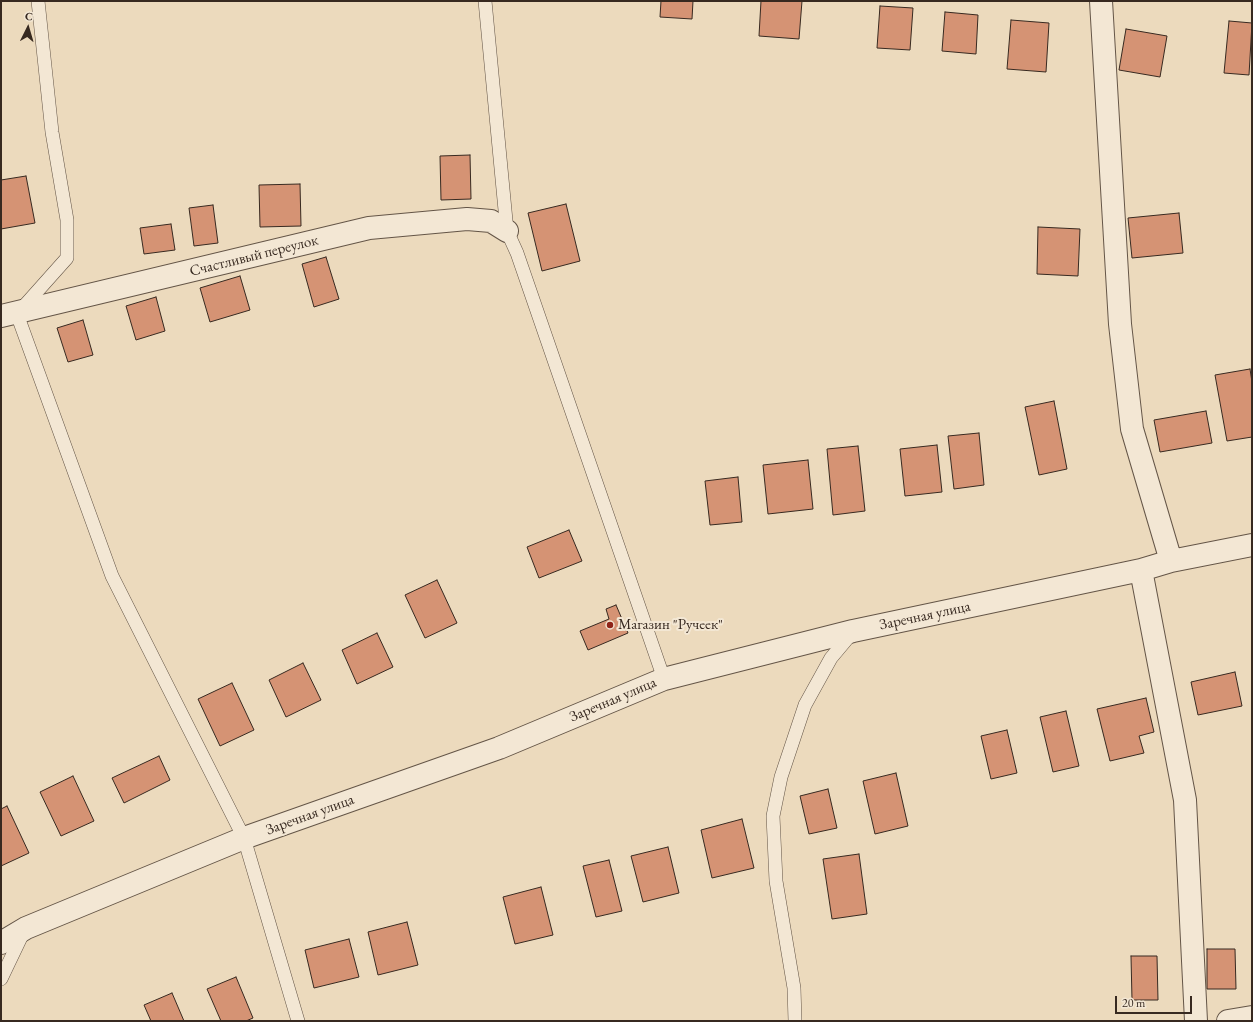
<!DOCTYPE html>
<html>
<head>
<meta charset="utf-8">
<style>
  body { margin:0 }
  #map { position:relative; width:1253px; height:1022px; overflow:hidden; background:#ecdabd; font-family:"EB Garamond",serif }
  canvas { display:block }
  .frame { position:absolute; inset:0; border:2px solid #372920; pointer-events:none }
  .north { position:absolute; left:8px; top:8px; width:40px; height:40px; -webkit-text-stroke:3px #f3e7d4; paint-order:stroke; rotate:5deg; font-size:11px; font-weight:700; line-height:16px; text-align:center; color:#372920 }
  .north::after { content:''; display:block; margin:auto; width:14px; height:18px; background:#372920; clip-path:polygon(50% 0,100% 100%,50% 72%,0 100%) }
  .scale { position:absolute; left:1115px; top:996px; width:77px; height:18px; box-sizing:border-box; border:2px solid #372920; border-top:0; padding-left:5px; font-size:12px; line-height:14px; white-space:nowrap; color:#372920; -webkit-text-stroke:3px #f3e7d4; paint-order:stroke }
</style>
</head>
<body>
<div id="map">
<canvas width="1253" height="1022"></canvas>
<div class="frame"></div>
<div class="north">С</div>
<div class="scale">20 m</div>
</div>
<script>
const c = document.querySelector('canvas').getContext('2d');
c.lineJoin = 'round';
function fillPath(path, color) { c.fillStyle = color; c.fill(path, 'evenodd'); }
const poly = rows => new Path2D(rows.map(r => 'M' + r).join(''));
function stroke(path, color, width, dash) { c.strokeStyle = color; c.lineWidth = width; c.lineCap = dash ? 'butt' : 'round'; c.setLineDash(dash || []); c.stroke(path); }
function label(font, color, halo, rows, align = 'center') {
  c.font = font + ' "EB Garamond",serif'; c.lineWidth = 4; c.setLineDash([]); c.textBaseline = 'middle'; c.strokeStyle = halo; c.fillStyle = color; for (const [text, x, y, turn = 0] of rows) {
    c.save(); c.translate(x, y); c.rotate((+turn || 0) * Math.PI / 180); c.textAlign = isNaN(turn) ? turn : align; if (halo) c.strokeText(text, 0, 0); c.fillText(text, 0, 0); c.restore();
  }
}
const building = poly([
  [661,1,693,1,692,19,660,17,661,1],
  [761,1,802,1,799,39,759,36,761,1],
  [880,6,913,8,910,50,877,48,880,6],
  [945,12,978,15,976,54,942,51,945,12],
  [1011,20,1049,23,1046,72,1007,69,1011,20],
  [1229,21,1252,23,1249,75,1224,73,1229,21],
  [1126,29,1167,36,1160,77,1119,70,1126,29],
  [470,155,471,199,441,200,440,156,470,155],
  [26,176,35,223,1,229,1,180,26,176],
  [300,184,301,226,260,227,259,185,300,184],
  [566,204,580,261,542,271,528,213,566,204],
  [213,205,218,243,194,246,189,208,213,205],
  [1179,213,1183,253,1132,258,1128,218,1179,213],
  [171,224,175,250,144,254,140,228,171,224],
  [1038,227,1080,229,1078,276,1037,274,1038,227],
  [326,257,339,299,314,307,302,264,326,257],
  [240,276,250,310,210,322,200,288,240,276],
  [156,297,165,331,136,340,126,306,156,297],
  [83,320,93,355,68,362,57,328,83,320],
  [1250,369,1252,382,1252,437,1227,441,1215,375,1250,369],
  [1054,401,1067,469,1039,475,1025,407,1054,401],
  [1206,411,1212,443,1160,452,1154,420,1206,411],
  [979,433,984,485,954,489,948,436,979,433],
  [937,445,942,492,905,496,900,449,937,445],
  [858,446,865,511,833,515,827,449,858,446],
  [808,460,813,509,768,514,763,465,808,460],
  [738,477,742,522,710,525,705,481,738,477],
  [569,530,582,561,539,578,527,547,569,530],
  [437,580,457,623,425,638,405,595,437,580],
  [616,605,628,633,588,650,580,631,609,619,606,609,616,605],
  [377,633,393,667,357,684,342,650,377,633],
  [303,663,321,700,286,717,269,680,303,663],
  [1235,672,1242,706,1198,715,1191,682,1235,672],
  [232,683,254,730,220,746,198,699,232,683],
  [1146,698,1154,732,1139,736,1144,753,1110,761,1097,709,1146,698],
  [1066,711,1079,766,1053,772,1040,717,1066,711],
  [1007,730,1017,773,991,779,981,736,1007,730],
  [159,756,170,780,124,803,112,778,159,756],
  [896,773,908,826,875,834,863,781,896,773],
  [73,776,94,821,61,836,40,792,73,776],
  [828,789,837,828,809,834,800,796,828,789],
  [7,806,29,853,1,866,1,809,7,806],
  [742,819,754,868,712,878,701,830,742,819],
  [668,847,679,893,643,902,631,856,668,847],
  [859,854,867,914,832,919,823,859,859,854],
  [609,860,622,911,596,917,583,866,609,860],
  [541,887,553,935,515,944,503,897,541,887],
  [407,922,418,965,378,975,368,932,407,922],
  [349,939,359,977,314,988,305,950,349,939],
  [1207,949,1235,949,1236,989,1207,989,1207,949],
  [1131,956,1157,956,1158,1000,1132,1000,1131,956],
  [236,977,253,1018,246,1021,221,1021,207,989,236,977],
  [172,993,184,1021,151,1021,144,1005,172,993]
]);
const lane = poly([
  [38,1,52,132,67,220,67,258,17,314,112,576,244,838,298,1021],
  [485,1,507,231,517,253,664,679],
  [1,979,24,931],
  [795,1021,794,988,776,881,773,816,781,777,805,705,831,658,852,633]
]);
const street = poly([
  [1101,1,1120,324,1132,429,1171,561],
  [1,316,369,228,467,219,491,221,507,231],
  [1141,570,1185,800,1196,1021],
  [1,943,26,928,244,838,499,748,664,679,853,631,1141,570,1171,561,1252,545],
  [1228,1021,1252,1017]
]);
const markers = [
  [610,625,4,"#8f2418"]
];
const streetNames = [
  ["Счастливый переулок",254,256,-14],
  ["Заречная улица",925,616,-12],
  ["Заречная улица",613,700,-23],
  ["Заречная улица",310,815,-20]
];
const poiNames = [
  ["Магазин \"Ручеек\"",618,625]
];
fillPath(building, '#d59374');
stroke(building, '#372920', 1);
stroke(lane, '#645547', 14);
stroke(street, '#645547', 24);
stroke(lane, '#f3e7d4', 13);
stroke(street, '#f3e7d4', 22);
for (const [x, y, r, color] of markers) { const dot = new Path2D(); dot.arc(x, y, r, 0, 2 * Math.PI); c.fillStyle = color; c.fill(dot); stroke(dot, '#f3e7d4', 1.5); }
label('15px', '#372920', '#f3e7d4', streetNames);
label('15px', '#372920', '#f3e7d4', poiNames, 'left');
</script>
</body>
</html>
